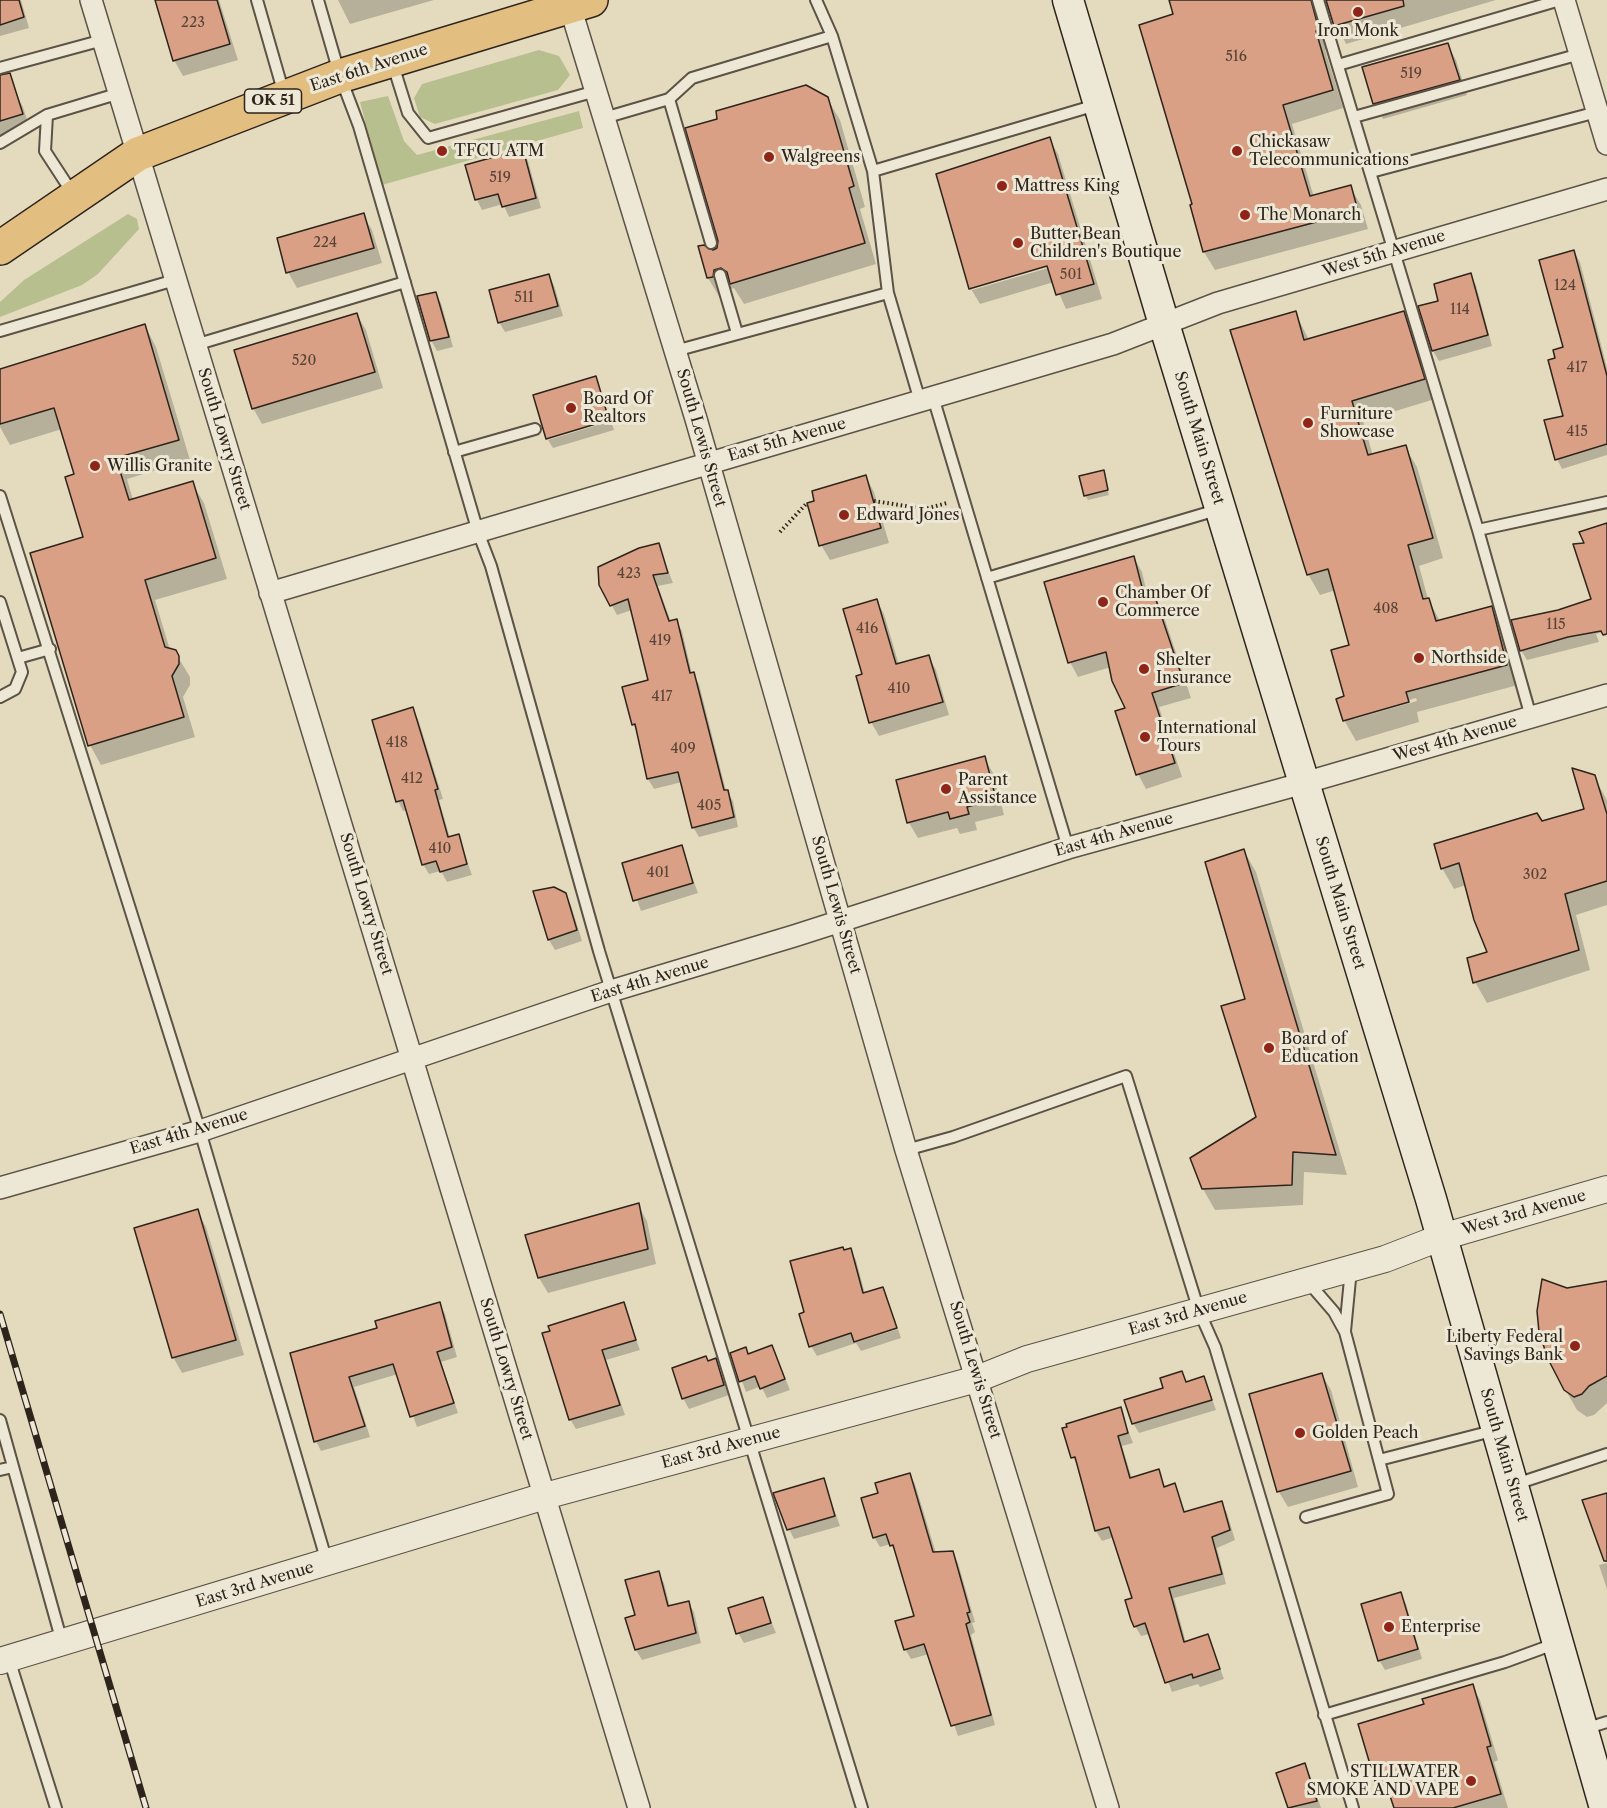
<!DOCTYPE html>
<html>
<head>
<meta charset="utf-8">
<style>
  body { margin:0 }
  canvas { display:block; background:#e4dbbf }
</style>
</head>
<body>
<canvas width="1607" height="1808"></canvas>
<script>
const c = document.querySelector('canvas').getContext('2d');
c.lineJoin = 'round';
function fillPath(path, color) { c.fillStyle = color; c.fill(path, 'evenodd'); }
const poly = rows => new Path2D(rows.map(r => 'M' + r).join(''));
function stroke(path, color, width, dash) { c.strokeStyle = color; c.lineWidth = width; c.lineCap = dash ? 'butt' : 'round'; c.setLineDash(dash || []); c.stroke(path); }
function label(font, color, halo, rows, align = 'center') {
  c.font = font + ' "Libre Caslon Text",serif'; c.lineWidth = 6; c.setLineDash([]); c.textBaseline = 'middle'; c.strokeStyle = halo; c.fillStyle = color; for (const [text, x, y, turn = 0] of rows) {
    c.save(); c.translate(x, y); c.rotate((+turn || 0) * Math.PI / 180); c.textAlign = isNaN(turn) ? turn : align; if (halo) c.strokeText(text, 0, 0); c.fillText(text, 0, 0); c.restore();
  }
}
const green = poly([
  [539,50,559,56,570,75,558,90,435,124,420,117,414,98,422,84],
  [388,96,404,141,417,155,579,111,583,128,382,185,360,102],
  [128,214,137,219,139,229,98,274,82,285,0,317,0,302,24,280]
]);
const shadow = poly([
  [0,0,21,0,29,28,0,36],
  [166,0,219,0,238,60,183,76,174,60],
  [338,0,434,0,350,24],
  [1170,0,1496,0,1346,44,1331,12,1327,11,1320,17,1329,49,1325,50,1343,108,1292,124,1314,197,1350,187,1361,205,1368,229,1215,270,1204,252,1191,206,1194,205,1175,15],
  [1447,44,1456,60,1467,95,1383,119,1374,103],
  [14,91,23,107,30,129,0,139,0,95],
  [827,98,840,120,865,207,860,209,876,264,744,304,734,288,726,291,724,297,720,298,708,278,712,252,718,249],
  [1049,139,1058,154,1102,299,1066,309,1054,282,980,304,971,289,938,175],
  [1054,263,1055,266,972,290,972,287],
  [522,151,528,161,541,208,509,217,503,204,482,210,477,200],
  [363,215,372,230,382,263,297,288,288,272],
  [1574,252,1580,262,1607,368,1607,455,1562,469,1557,459,1564,417,1557,359,1565,348],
  [549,275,554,285,563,316,505,332,499,322],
  [1470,275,1476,285,1492,346,1439,361,1433,351,1420,307,1440,302],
  [435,293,441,303,453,347,437,351,431,340],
  [1295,312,1309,340,1403,312,1415,333,1435,399,1363,421,1373,456,1405,447,1417,467,1443,558,1419,566,1428,599,1440,621,1491,607,1503,628,1518,685,1417,712,1419,722,1356,741,1344,720,1351,646,1336,590,1320,595,1308,574],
  [1416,698,1417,701,1354,719,1354,716],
  [357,315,366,330,383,388,262,424,253,408],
  [145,326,156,347,190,460,127,479,133,500,192,483,204,503,227,579,155,600,170,650,175,652,190,677,190,685,183,697,195,737,101,765,90,745,85,538,75,475,62,429,10,445,0,427,0,370],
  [595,378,610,418,547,437],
  [611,421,614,430,553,448,548,440],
  [1103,472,1109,495,1088,500,1085,495],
  [866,477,874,492,889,543,830,560,821,545],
  [1607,525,1607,631,1596,634,1599,642,1527,660,1521,650,1558,612,1593,600,1587,545],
  [658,545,673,583,658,586,671,622,676,621,682,631,692,674,699,684,726,791,733,801,738,827,699,837,693,827,682,782,654,789,648,779,638,733,633,724,650,682,632,610,617,615,601,585],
  [1134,558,1142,572,1147,593,1153,593,1161,608,1191,698,1159,707,1182,777,1146,789,1138,774,1127,709,1111,667,1078,677,1070,662],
  [876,600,884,614,899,665,929,657,936,670,949,715,879,736,871,722,864,675],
  [412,709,418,719,443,799,439,800,450,838,458,836,472,875,447,882,441,871,429,874,423,864,407,810,403,811,398,801],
  [984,758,993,773,1004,815,975,822,977,830,960,834,957,828,918,838,909,823,898,781],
  [1594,777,1607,800,1607,905,1576,915,1590,970,1487,1003,1475,982,1489,953,1466,885,1454,889,1442,868,1542,823,1586,810],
  [681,847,698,893,641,911,624,864],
  [1244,851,1256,872,1347,1175,1304,1172,1303,1205,1215,1210,1203,1189,1258,1118,1247,1000],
  [535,892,565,894,571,905,582,941,555,950,549,940],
  [638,1205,647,1221,656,1264,548,1293,539,1278,527,1236],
  [197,1211,206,1227,244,1355,182,1373,173,1357],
  [850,1250,856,1260,865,1294,883,1289,897,1326,854,1340,854,1343,898,1329,901,1338,861,1351,856,1343,817,1356,811,1346,806,1313,844,1251],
  [1607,1281,1607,1403,1594,1415,1587,1417,1577,1410,1565,1389,1567,1289],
  [439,1304,445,1314,457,1357,441,1362,458,1413,417,1427,398,1374,354,1387,370,1437,321,1451,316,1441,292,1354,379,1329],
  [623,1304,640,1350,606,1360,625,1415,576,1429,570,1419,543,1334],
  [772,1347,790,1390,767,1398,761,1386,746,1392,732,1354,749,1355],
  [715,1360,729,1395,689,1409,683,1398,708,1362],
  [1182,1372,1187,1382,1204,1377,1216,1410,1139,1433,1133,1423],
  [1322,1375,1331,1390,1358,1487,1288,1507,1279,1492,1251,1395],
  [1120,1409,1133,1443,1122,1446,1132,1479,1158,1471,1166,1488,1174,1485,1185,1513,1221,1503,1227,1513,1235,1540,1217,1548,1226,1584,1174,1598,1186,1643,1208,1636,1224,1679,1200,1687,1198,1684,1172,1692,1150,1634,1141,1636,1135,1626,1134,1599,1114,1537,1102,1541,1096,1531,1078,1467,1073,1457],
  [910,1474,915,1484,936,1553,952,1552,958,1563,975,1622,972,1623,975,1632,971,1635,995,1725,958,1736,929,1654,911,1659,905,1649,915,1617,897,1556,891,1544,880,1547,874,1537,880,1494],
  [823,1479,840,1526,794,1539,789,1529],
  [1607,1494,1607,1589,1599,1565,1607,1563,1584,1501],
  [658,1573,664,1583,670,1607,688,1602,694,1612,701,1643,642,1660,636,1650,636,1617],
  [1400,1594,1406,1604,1422,1659,1385,1670,1379,1660],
  [762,1599,776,1633,744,1643,738,1633],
  [1472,1686,1480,1700,1498,1760,1494,1762,1508,1808,1395,1808,1390,1793,1385,1794,1377,1780,1426,1705],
  [1304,1765,1310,1775,1321,1808,1289,1808,1278,1774]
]);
const building = poly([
  [0,0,19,0,24,17,0,25,0,0],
  [155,0,217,0,230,44,173,61,155,0],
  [1169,0,1311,0,1319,30,1316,31,1333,90,1283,105,1310,196,1351,185,1358,211,1203,252,1190,205,1192,204,1139,25,1173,14,1169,0],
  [1326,0,1403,0,1404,6,1334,26,1326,0],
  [1448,43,1460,80,1373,104,1362,67,1448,43],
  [10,73,23,114,0,121,0,75,10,73],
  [806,85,828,97,854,186,849,188,865,243,730,284,727,272,721,268,714,270,713,277,707,278,698,246,704,245,713,250,717,248,718,241,685,128,717,119,716,111,806,85],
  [1050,137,1094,284,1056,295,1047,266,969,289,936,174,1050,137],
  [523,149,536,198,502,207,498,194,475,200,465,165,523,149],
  [364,213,374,248,286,273,277,238,364,213],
  [1574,250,1607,376,1607,444,1555,460,1544,420,1563,416,1548,360,1555,358,1553,350,1563,347,1539,260,1574,250],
  [1471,273,1488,335,1432,351,1418,306,1438,301,1434,284,1471,273],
  [549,274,558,306,498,323,489,290,549,274],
  [436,292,449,337,430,341,417,296,436,292],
  [1296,311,1304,340,1404,311,1425,379,1352,401,1368,455,1406,445,1433,538,1408,545,1423,599,1429,598,1436,621,1492,606,1507,665,1406,692,1409,702,1343,721,1336,699,1344,696,1331,650,1349,645,1328,569,1307,575,1230,330,1296,311],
  [357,313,375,372,252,409,234,350,357,313],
  [145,324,179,440,116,458,129,500,193,481,216,558,145,580,165,647,176,650,179,656,179,664,172,676,184,717,88,746,30,553,83,537,65,477,74,474,54,408,0,424,0,369,145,324],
  [596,376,609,420,546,439,533,395,596,376],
  [1104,470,1108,490,1084,496,1079,476,1104,470],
  [866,475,881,528,819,546,807,503,814,501,812,491,866,475],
  [1607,523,1607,634,1603,635,1601,631,1568,637,1520,651,1511,620,1558,610,1591,599,1573,544,1584,543,1579,532,1607,523],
  [659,543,668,573,653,575,669,621,677,619,690,673,694,672,724,790,728,790,734,817,692,828,678,772,647,779,635,724,632,725,622,687,648,680,628,599,610,606,599,585,598,567,639,548,659,543],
  [1134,556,1143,591,1153,591,1184,683,1152,693,1175,763,1136,775,1115,711,1125,708,1112,681,1106,652,1068,663,1044,582,1134,556],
  [877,599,896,664,929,655,943,702,869,723,856,676,862,674,843,609,877,599],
  [413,707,438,789,435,790,448,837,459,834,467,864,440,872,436,861,422,865,403,800,396,802,372,720,413,707],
  [985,756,996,799,967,807,969,814,950,819,948,812,907,823,896,780,985,756],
  [1572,768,1595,775,1607,814,1607,881,1565,894,1579,950,1473,983,1467,958,1487,952,1474,920,1459,863,1441,869,1434,844,1537,813,1542,821,1584,809,1572,768],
  [682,845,693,883,633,901,622,863,682,845],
  [1244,849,1336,1155,1293,1152,1292,1185,1202,1189,1190,1158,1256,1117,1221,1006,1245,999,1205,862,1244,849],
  [554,887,566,893,577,930,548,940,533,891,554,887],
  [639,1203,648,1249,538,1278,525,1235,639,1203],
  [198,1209,236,1340,172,1358,134,1228,198,1209],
  [843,1247,844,1250,851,1248,863,1293,883,1287,897,1328,854,1342,851,1333,809,1347,799,1314,804,1312,790,1261,843,1247],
  [1542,1279,1567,1288,1607,1281,1607,1376,1589,1386,1582,1394,1574,1397,1564,1390,1548,1359,1539,1332,1537,1311,1542,1279],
  [440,1302,452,1347,437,1352,454,1403,410,1417,393,1364,349,1377,365,1426,314,1442,290,1353,377,1328,375,1321,440,1302],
  [624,1302,636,1340,602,1350,620,1405,569,1420,542,1333,550,1331,548,1326,624,1302],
  [772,1345,785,1379,760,1389,755,1376,739,1382,730,1353,746,1347,748,1354,772,1345],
  [706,1356,708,1361,716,1358,724,1385,682,1399,672,1368,706,1356],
  [1182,1371,1186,1382,1204,1376,1212,1400,1132,1424,1124,1400,1163,1388,1160,1378,1182,1371],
  [1322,1373,1351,1471,1277,1492,1249,1394,1322,1373],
  [1121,1407,1128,1433,1118,1436,1130,1478,1159,1469,1164,1487,1175,1483,1184,1512,1222,1501,1230,1530,1212,1537,1222,1574,1169,1588,1184,1642,1208,1634,1220,1669,1193,1678,1192,1674,1165,1683,1145,1623,1134,1627,1131,1620,1125,1600,1132,1598,1109,1527,1095,1531,1075,1457,1071,1458,1062,1428,1067,1427,1066,1424,1121,1407],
  [910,1473,933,1552,953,1551,970,1612,967,1613,970,1622,966,1624,991,1715,951,1726,924,1644,904,1650,895,1621,914,1616,893,1545,890,1546,886,1534,873,1538,861,1498,878,1493,875,1483,910,1473],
  [824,1478,835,1516,787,1530,773,1493,824,1478],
  [1607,1493,1607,1561,1604,1561,1582,1500,1607,1493],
  [659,1571,668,1606,689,1601,696,1633,635,1650,625,1618,635,1615,625,1580,659,1571],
  [1401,1592,1418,1649,1378,1661,1361,1604,1401,1592],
  [763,1597,771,1623,736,1634,728,1608,763,1597],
  [1473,1684,1491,1746,1487,1747,1501,1794,1453,1808,1394,1808,1384,1778,1375,1781,1358,1724,1424,1704,1422,1699,1473,1684],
  [1305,1763,1317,1801,1288,1808,1276,1773,1305,1763]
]);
const path = poly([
  [874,501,925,509,947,503],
  [780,532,807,503]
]);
const service = poly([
  [257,0,284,94],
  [318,0,340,76,359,126,478,532,491,566,599,951,862,1808],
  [816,0,832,36,873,171,888,293,920,401],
  [1318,0,1478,530,1531,717],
  [393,65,408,113,428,138,596,91],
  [1338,65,1560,0],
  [0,68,103,40],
  [669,99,711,243],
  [47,115,45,151,73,194],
  [1354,117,1580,54],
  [604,118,669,99,692,78,832,36],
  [0,143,47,115,120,93],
  [873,171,1096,105],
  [1371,172,1597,112],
  [720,275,737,333],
  [0,331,175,280],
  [195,345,405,282],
  [675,351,888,293],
  [933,397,1068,848],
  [454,452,535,429],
  [0,496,200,1131,327,1562],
  [1478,530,1607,502],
  [987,578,1220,509],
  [0,602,22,672,15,689,0,697],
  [18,658,50,649],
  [906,1150,953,1137,1126,1076,1199,1311,1215,1347,1353,1808],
  [1345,1331,1351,1269],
  [0,1420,62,1642],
  [1379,1460,1496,1430],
  [0,1470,13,1467],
  [1516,1484,1607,1454],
  [1306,1517,1388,1494,1345,1332,1334,1312,1309,1283],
  [9,1659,56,1808],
  [1324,1715,1505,1662,1557,1643],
  [1584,1729,1607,1722]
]);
const minor = poly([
  [91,0,639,1808],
  [568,0,696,419,906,1150,1108,1808],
  [1564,0,1607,144],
  [270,593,1113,344,1218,303,1607,189],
  [0,1188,200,1131,611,991,794,936,1068,848,1304,783,1607,695]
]);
const tertiary = poly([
  [0,1661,545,1496,977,1379,1027,1359,1385,1259,1442,1237,1607,1189]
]);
const secondary = poly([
  [1068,0,1164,324,1431,1199,1605,1808]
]);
const trunk = poly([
  [0,248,138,154,340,76,591,0]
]);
const rail = poly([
  [0,1314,146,1808]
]);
const markers = [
  [1358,12,6,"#8f2418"],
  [442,151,6,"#8f2418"],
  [1237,151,6,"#8f2418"],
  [769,157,6,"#8f2418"],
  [1002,186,6,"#8f2418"],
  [1245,215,6,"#8f2418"],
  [1018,243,6,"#8f2418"],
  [571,408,6,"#8f2418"],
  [1308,423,6,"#8f2418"],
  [95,466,6,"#8f2418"],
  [844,515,6,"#8f2418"],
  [1103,602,6,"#8f2418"],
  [1419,658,6,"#8f2418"],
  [1144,669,6,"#8f2418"],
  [1145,737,6,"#8f2418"],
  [946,789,6,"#8f2418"],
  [1269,1048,6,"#8f2418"],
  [1575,1346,6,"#8f2418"],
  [1300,1433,6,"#8f2418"],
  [1389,1627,6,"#8f2418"],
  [1471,1781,6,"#8f2418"]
];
const numberNames = [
  ["223",193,23],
  ["516",1236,57],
  ["519",1411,74],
  ["519",500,178],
  ["224",325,243],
  ["501",1071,275],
  ["124",1565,286],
  ["511",524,298],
  ["114",1460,310],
  ["520",304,361],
  ["417",1577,368],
  ["415",1577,432],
  ["423",629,574],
  ["408",1386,609],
  ["115",1556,625],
  ["416",867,629],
  ["419",660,641],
  ["410",899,689],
  ["417",662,697],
  ["418",397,743],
  ["409",683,749],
  ["412",412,779],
  ["405",709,806],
  ["410",440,849],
  ["401",658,873],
  ["302",1535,875]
];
const shields = [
  [273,101,57]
];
const shieldNames = [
  ["OK 51",273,101]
];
const poiNames = [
  ["Iron Monk",1358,31,"center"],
  ["Chickasaw",1249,142],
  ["Telecommunications",1249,160],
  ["TFCU ATM",454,151],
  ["Walgreens",781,157],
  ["Mattress King",1014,186],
  ["The Monarch",1257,215],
  ["Butter Bean",1030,234],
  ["Children's Boutique",1030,252],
  ["Board Of",583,399],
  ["Realtors",583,417],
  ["Furniture",1320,414],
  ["Showcase",1320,432],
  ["Willis Granite",107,466],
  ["Edward Jones",856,515],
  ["Chamber Of",1115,593],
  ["Commerce",1115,611],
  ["Northside",1431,658],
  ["Shelter",1156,660],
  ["Insurance",1156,678],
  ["International",1157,728],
  ["Tours",1157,746],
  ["Parent",958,780],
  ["Assistance",958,798],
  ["Board of",1281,1039],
  ["Education",1281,1057],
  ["Liberty Federal",1563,1337,"right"],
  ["Savings Bank",1563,1355,"right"],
  ["Golden Peach",1312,1433],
  ["Enterprise",1401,1627],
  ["STILLWATER",1459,1772,"right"],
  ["SMOKE AND VAPE",1459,1790,"right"]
];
const streetNames = [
  ["East 6th Avenue",369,68,-18],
  ["West 5th Avenue",1384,254,-17],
  ["South Lewis Street",701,438,74],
  ["South Main Street",1199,438,73],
  ["South Lowry Street",224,439,73],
  ["East 5th Avenue",787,440,-16],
  ["West 4th Avenue",1455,739,-16],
  ["East 4th Avenue",1114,835,-16],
  ["South Main Street",1340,903,73],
  ["South Lowry Street",366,904,73],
  ["South Lewis Street",836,905,74],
  ["East 4th Avenue",650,980,-17],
  ["East 4th Avenue",189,1132,-17],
  ["West 3rd Avenue",1524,1213,-16],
  ["East 3rd Avenue",1188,1314,-16],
  ["South Lowry Street",506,1369,73],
  ["South Lewis Street",975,1370,73],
  ["East 3rd Avenue",721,1448,-15],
  ["South Main Street",1504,1455,74],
  ["East 3rd Avenue",255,1585,-17]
];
fillPath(green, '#b8bf8f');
fillPath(shadow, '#0003');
fillPath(building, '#d9a085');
stroke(building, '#2e241c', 1.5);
stroke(service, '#5c5245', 14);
stroke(minor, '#5c5245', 24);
stroke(tertiary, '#5c5245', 28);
stroke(secondary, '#2e241c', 33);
stroke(trunk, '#2e241c', 36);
stroke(path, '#2e241c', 4, [1.5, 3]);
stroke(service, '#ede8d5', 10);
stroke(minor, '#ede8d5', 21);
stroke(tertiary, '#ede8d5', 26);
stroke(secondary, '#ede8d5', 30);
stroke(trunk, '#e2be80', 33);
stroke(rail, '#2e241c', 7);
stroke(rail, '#ede8d5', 4.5, [14]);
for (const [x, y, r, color] of markers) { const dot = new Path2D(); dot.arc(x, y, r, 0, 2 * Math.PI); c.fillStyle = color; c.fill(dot); stroke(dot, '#ede8d5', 2); }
label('14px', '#594336', null, numberNames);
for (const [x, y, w] of shields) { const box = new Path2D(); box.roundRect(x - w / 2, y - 12, w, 24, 4.5); c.fillStyle = '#ede8d5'; c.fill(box); stroke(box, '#2e241c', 1.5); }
label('bold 15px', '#2e241c', null, shieldNames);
label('16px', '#2e241c', '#ede8d5', poiNames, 'left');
label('16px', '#2e241c', '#ede8d5', streetNames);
</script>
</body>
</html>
